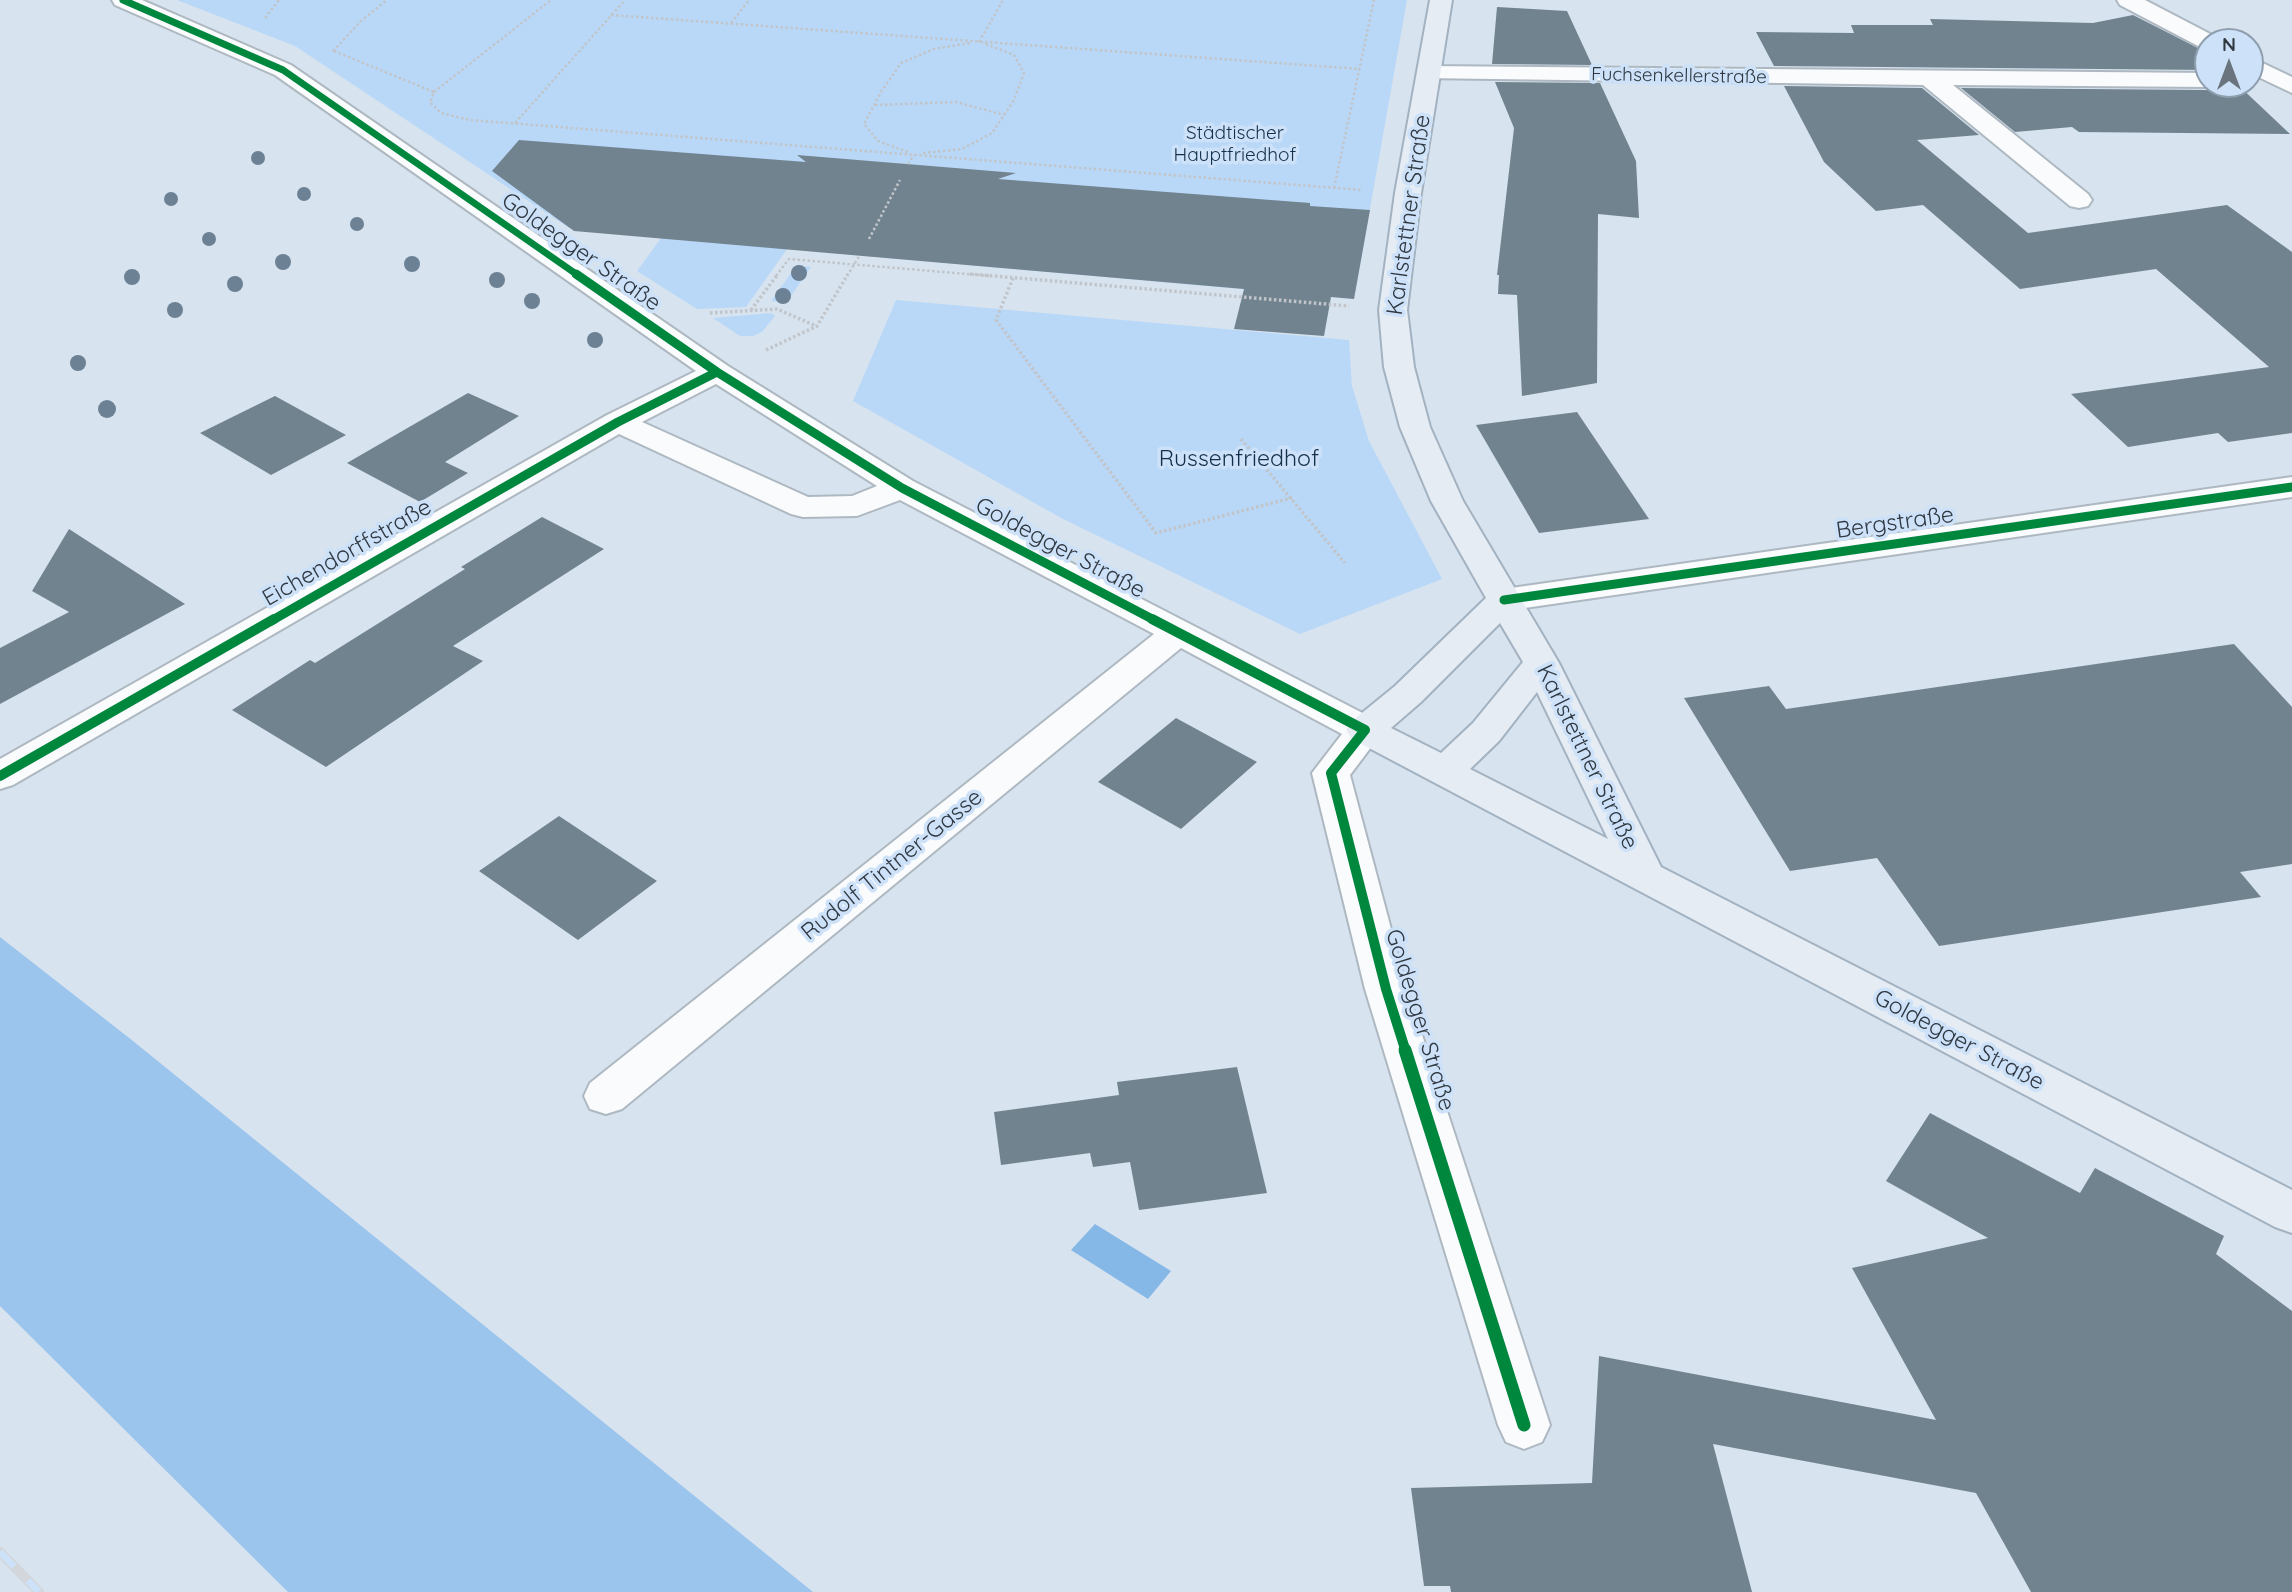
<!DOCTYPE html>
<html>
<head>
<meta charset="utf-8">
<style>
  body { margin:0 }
  #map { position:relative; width:2292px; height:1592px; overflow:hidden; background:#d7e3ef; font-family:Quicksand,sans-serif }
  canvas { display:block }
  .north { position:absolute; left:2194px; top:28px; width:70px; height:70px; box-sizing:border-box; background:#cde2f9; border:2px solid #8e9eaf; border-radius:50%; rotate:0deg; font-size:19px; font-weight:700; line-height:28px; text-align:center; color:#303841 }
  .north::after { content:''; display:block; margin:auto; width:24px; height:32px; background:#6a747e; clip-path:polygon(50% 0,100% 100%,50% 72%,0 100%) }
</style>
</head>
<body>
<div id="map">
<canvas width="2292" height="1592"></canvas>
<div class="north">N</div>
</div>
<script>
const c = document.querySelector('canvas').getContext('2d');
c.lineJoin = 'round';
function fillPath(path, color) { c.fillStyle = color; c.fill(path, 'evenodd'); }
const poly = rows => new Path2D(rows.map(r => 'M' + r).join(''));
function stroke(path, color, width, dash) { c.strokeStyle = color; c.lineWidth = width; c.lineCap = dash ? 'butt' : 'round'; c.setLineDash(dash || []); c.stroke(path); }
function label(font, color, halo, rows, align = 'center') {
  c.font = font + ' Quicksand,sans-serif'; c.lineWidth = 7; c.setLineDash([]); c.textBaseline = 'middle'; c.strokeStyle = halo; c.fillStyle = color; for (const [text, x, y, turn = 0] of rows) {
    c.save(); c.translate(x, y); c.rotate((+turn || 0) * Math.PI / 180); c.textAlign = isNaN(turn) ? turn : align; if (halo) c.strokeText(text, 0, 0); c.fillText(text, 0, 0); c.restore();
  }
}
const green = poly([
  [177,0,1407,0,1354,299,787,249,746,307,697,309,637,271,681,211,588,202,569,228,295,46],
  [797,265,811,267,786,303,771,301],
  [896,300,1349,340,1352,386,1369,441,1442,579,1300,634,1063,519,853,401],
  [771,313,775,316,762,332,753,336,740,336,713,318]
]);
const forest = poly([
  [0,937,133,1041,813,1592,288,1592,0,1306]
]);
const water = poly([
  [1095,1224,1171,1271,1148,1299,1071,1250]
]);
const building = poly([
  [1497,7,1567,11,1592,65,1492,64],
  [2133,15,2202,50,2208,56,2208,70,1774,66,1756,32,1854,33,1851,25,1933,25,1930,19,2093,23],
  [1495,82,1600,83,1636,161,1639,218,1598,214,1597,383,1522,396,1517,295,1498,294,1499,275,1497,275,1514,128],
  [2220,84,2237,84,2290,134,2079,132,2072,127,2015,132,1961,88,2208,90],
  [1784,86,1922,88,1979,135,1917,140,2028,233,2227,205,2292,252,2292,433,2228,442,2218,433,2128,447,2071,394,2269,367,2156,269,2020,289,1923,205,1876,211,1824,162],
  [519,140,806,162,797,155,1016,173,998,179,1310,203,1310,206,1370,210,1354,299,1331,297,1324,336,1234,329,1244,289,574,231,492,171],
  [468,393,519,416,445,462,468,473,420,502,347,463],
  [275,396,346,435,271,475,200,433],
  [1577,412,1649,519,1539,533,1476,425],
  [542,517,604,549,453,646,483,661,326,767,232,710,310,660,315,663,465,569,461,567],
  [69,529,185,604,0,704,0,648,69,612,32,591],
  [2234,644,2292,707,2292,864,2240,872,2261,897,1939,946,1877,858,1790,871,1684,698,1769,686,1786,709],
  [1176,718,1257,762,1181,829,1098,782],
  [559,816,657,881,578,940,479,871],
  [1237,1067,1267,1193,1139,1210,1130,1162,1093,1167,1090,1153,1001,1165,994,1112,1119,1095,1117,1082],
  [1930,1113,2080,1193,2095,1168,2224,1236,2216,1254,2292,1311,2292,1592,2031,1592,1976,1493,1713,1444,1752,1592,1451,1592,1450,1586,1424,1586,1411,1488,1592,1483,1599,1356,1936,1420,1852,1268,1988,1238,1886,1181]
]);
const pathFar1 = poly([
  [611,15,1360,69],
  [265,18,279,0],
  [731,23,749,0],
  [979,42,1003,0],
  [333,51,362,20,387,0],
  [334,51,434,92,430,102,441,113,470,120,1362,190],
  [434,92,551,0],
  [875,105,956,102,1004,115],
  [515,123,625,0],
  [908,152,878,141,864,124,881,92,901,63,934,49,970,43],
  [923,153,962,149,992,133,1014,100,1024,73,1014,55,983,43],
  [908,164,914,155],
  [1334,188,1374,0],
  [869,239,900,180],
  [776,276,789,259,991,276],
  [847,276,860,255]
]);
const path = poly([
  [970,274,1349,306],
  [1013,278,996,320,1156,533,1292,498],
  [751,310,778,274],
  [710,313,777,309,816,326],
  [766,350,817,326,848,274],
  [1241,439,1345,563]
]);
const minor = poly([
  [112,0,142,0,291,65,728,366,913,481,1378,721,1384,730,1350,775,1407,989,1550,1425,1542,1442,1524,1449,1506,1442,1498,1425,1365,989,1312,773,1342,734,1181,648,622,1109,606,1114,590,1109,584,1096,590,1083,1154,634,900,500,857,516,803,517,791,514,619,434,13,785,0,789,0,759,607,415,696,371,275,75,115,5,112,0],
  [716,384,877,486,852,496,808,497,642,422,716,384],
  [2117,0,2145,0,2216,37,2220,42,2208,42,2208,49,2200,47,2120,5,2117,0],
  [2250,57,2292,77,2292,93,2250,73,2250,57],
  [1429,66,2208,73,2208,84,2217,84,2208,87,1953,85,2088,194,2092,200,2088,206,2079,208,2070,206,1923,85,1421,78,1417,73,1421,68,1429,66],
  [2292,477,2292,497,1504,611,1492,608,1487,600,1492,592,1504,589,2292,477]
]);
const major = poly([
  [1430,0,1452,0,1421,193,1407,310,1414,367,1430,427,1463,501,1559,663,1661,867,2292,1190,2292,1233,2275,1227,1352,739,1346,730,1352,721,1395,686,1486,598,1431,501,1400,427,1384,367,1379,310,1395,193,1430,0],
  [1500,623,1523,662,1473,723,1441,753,1391,728,1421,702,1500,623],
  [1537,692,1608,839,1470,769,1499,741,1537,692]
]);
const rail = poly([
  [0,1552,39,1592]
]);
const cyclewayFar3 = poly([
  [123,0,283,70,579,276]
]);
const cyclewayFar2 = poly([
  [576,274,717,372,902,488,1156,621],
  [1504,600,2292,487],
  [271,621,618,422,717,372]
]);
const cyclewayFar1 = poly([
  [1152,619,1365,730,1331,773,1386,989,1406,1052],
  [0,776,274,619]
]);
const cycleway = poly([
  [1405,1050,1524,1425]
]);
const trees = [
  [258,158,7],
  [304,194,7],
  [171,199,7],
  [357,224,7],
  [209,239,7],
  [283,262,8],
  [412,264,8],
  [799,273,8],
  [132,277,8],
  [497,280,8],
  [235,284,8],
  [783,296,8],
  [532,301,8],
  [175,310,8],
  [595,340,8],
  [78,363,8],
  [107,409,9]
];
const farStreetnames = [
  ["Fuchsenkellerstraße",1679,76,1]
];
const farParknames = [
  ["Städtischer",1235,133],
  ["Hauptfriedhof",1235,155]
];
const streetNames = [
  ["Karlstettner Straße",1409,215,-82],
  ["Goldegger Straße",581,252,35],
  ["Bergstraße",1895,523,-8],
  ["Goldegger Straße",1060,548,28],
  ["Eichendorffstraße",347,553,-30],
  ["Karlstettner Straße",1587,757,64],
  ["Rudolf Tintner-Gasse",892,865,-39],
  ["Goldegger Straße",1420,1020,73],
  ["Goldegger Straße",1959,1040,28]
];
const parkNames = [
  ["Russenfriedhof",1239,459]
];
fillPath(green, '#b9d8f8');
fillPath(forest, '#9cc5ee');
fillPath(water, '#85b7e7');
fillPath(building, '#728390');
stroke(minor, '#aeb8c1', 4);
stroke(major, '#a3b2c1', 4);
stroke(pathFar1, '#c1c5c9', 2.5, [2.5, 2.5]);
stroke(path, '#c1c5c9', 3.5, [2.5, 2.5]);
fillPath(minor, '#f9fbfd');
fillPath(major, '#e5ecf3');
stroke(rail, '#d3d6db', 10);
stroke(rail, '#cde2f9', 7, [20]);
stroke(cyclewayFar3, '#00873e', 7);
stroke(cyclewayFar2, '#00873e', 9);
stroke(cyclewayFar1, '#00873e', 10);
stroke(cycleway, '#00873e', 13);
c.fillStyle = '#6c8194';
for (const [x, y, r] of trees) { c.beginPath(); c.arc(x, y, r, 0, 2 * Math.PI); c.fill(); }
label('19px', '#303841', '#cde2f9', farStreetnames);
label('19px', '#14304a', '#cde2f9', farParknames);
label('23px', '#303841', '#cde2f9', streetNames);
label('23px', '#14304a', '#cde2f9', parkNames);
</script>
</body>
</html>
